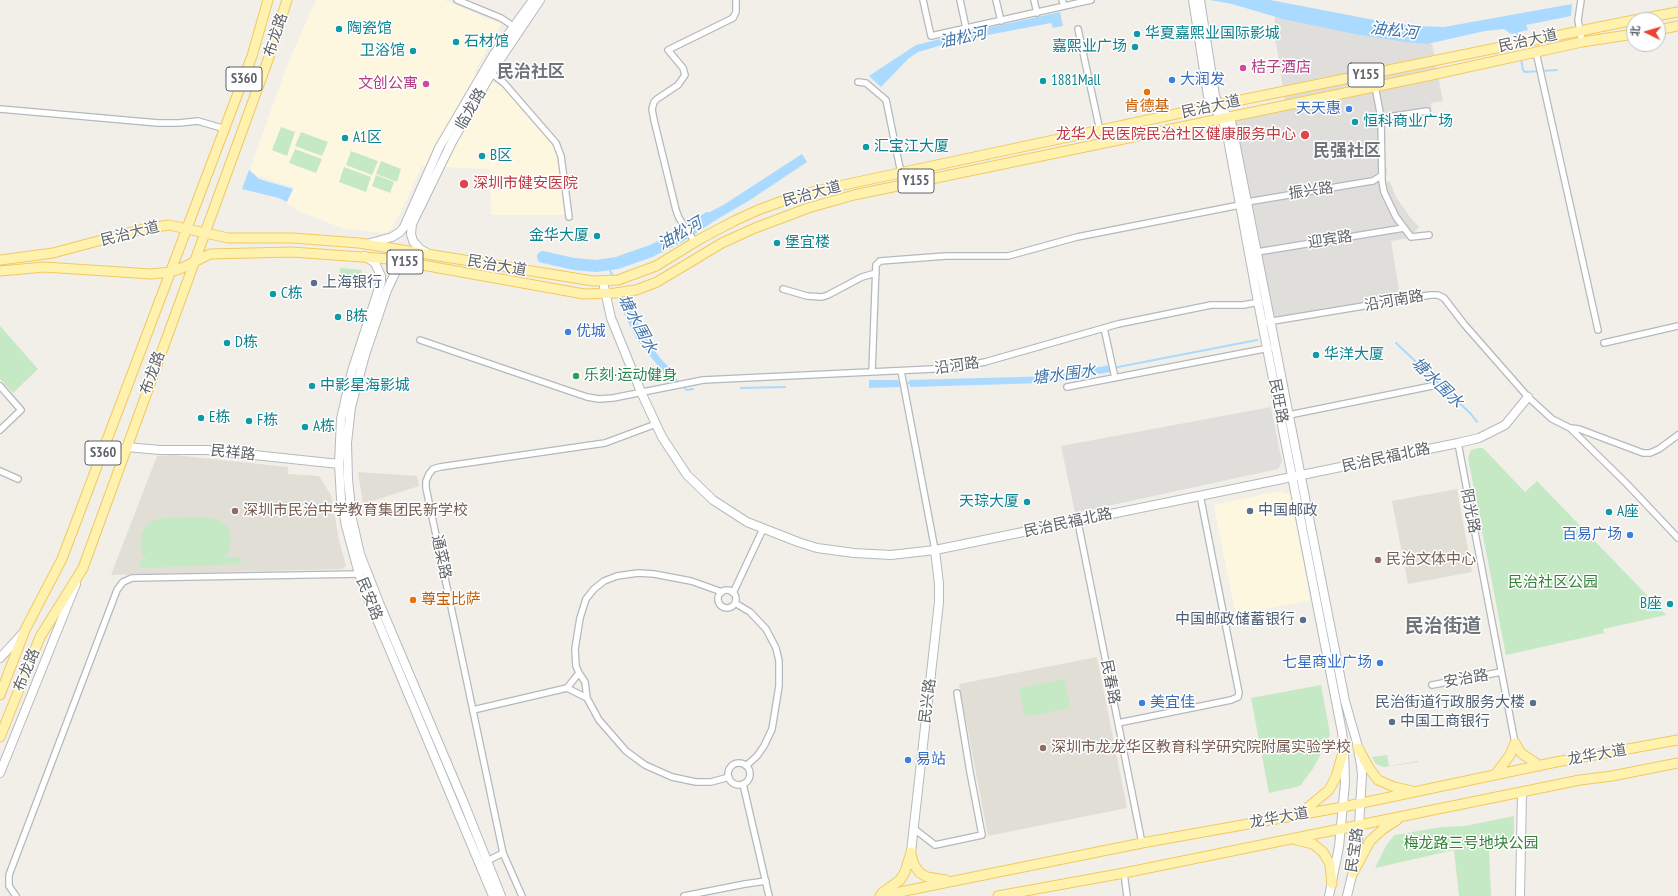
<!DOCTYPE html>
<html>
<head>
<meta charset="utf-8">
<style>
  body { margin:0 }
  #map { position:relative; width:1678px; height:896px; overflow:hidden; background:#f1efe8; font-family:"PT Sans Narrow","Noto Sans SC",sans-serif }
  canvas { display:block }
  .north { position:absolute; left:1626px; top:12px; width:40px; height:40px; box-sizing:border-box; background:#fff; border:1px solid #bfc1c3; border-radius:50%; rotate:275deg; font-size:11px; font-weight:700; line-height:16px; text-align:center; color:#5f6368 }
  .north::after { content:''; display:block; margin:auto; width:14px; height:18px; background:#ea4335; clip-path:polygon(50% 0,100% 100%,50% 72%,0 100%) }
</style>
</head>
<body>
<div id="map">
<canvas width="1678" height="896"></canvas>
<div class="north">北</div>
</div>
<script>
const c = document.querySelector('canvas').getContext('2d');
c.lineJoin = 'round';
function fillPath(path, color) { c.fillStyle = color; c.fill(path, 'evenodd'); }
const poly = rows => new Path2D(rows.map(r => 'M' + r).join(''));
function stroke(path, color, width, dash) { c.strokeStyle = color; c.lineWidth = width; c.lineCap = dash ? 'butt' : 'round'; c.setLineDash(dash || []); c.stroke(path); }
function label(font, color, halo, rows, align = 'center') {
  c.font = font + ' "PT Sans Narrow","Noto Sans SC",sans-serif'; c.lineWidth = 3; c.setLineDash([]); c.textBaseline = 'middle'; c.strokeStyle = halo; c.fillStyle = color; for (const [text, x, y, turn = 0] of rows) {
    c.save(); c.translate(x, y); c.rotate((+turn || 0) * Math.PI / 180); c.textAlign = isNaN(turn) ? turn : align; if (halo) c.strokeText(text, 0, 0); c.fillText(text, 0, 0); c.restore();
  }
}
const commercial = poly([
  [316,0,444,0,501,24,475,71,504,89,554,146,558,157,566,215,491,215,490,169,422,166,404,206,391,229,387,232,382,233,342,228,301,212,286,203,294,187,258,176,250,169,288,63],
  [1279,491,1291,495,1310,600,1236,615,1214,505]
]);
const industrial = poly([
  [1275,16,1359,35,1405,42,1432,44,1443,101,1431,103,1432,116,1388,122,1384,124,1385,161,1387,171,1385,181,1390,182,1396,197,1410,217,1419,227,1409,238,1391,241,1400,296,1272,318,1233,117,1286,109,1274,30],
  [1271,407,1282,462,1278,469,1075,513,1061,446]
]);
const education = poly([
  [174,455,288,467,288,474,319,476,331,495,339,540,346,566,342,569,111,575,157,456],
  [358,472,417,476,419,486,363,504],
  [1457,489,1472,572,1408,584,1392,501],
  [1097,657,1127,808,988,836,959,684]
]);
const green = poly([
  [281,127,295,132,287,156,272,150],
  [301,132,328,142,322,156,295,146],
  [295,149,322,159,316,173,289,163],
  [351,151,378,161,372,175,346,165],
  [381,161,401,169,397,182,376,174],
  [344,167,371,177,366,192,339,182],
  [376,175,394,182,390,193,372,186],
  [340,268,361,270,362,272,360,274,343,277,340,272],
  [0,326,38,369,13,393,0,379],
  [1478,448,1483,448,1525,492,1537,481,1666,615,1603,629,1604,633,1506,655,1468,458,1471,450],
  [205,517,219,520,229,529,231,542,229,551,225,558,241,557,241,564,140,568,140,561,148,560,143,556,141,549,141,534,150,522,161,518],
  [1065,679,1070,708,1025,717,1019,688],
  [1321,685,1330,734,1327,743,1312,770,1300,786,1269,793,1251,698],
  [1387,755,1389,766,1418,761,1419,762,1384,767,1376,764,1372,757],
  [1514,816,1514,848,1509,843,1489,848,1491,896,1459,896,1454,850,1375,868,1387,844,1395,835,1441,827,1465,826]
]);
const water = poly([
  [1210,0,1270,0,1390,23,1418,26,1444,27,1572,4,1571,16,1526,25,1528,30,1511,34,1504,29,1485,31,1427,44,1405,42,1359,35,1283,19,1232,4],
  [1060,12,1063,26,1053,28,1051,23,956,41,918,52,909,58,881,87,869,76,916,45,969,32],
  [802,154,807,162,750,200,697,231,693,225,695,220,725,204],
  [249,170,259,179,293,189,287,202,279,198,242,189],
  [680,231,683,239,643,259,639,250,662,242],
  [543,253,579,259,578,269,542,261],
  [628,255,631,264,615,268,592,270,593,260,614,260],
  [630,302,636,318,646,338,660,358,672,370,666,376,636,338,627,320,620,304],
  [1109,365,1110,372,1045,383,910,387,909,380,1055,376],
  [869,380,898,380,900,387,869,388]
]);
const stream = poly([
  [1516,31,1518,40],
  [1521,58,1523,70,1525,72,1557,70],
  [608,266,613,277],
  [621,296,625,304],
  [1396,343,1471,414,1477,422],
  [1113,368,1257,340],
  [668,372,679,383],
  [896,384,912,383],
  [682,386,687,390,693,389],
  [741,388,785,387]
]);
const river = poly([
  [543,257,574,264,596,266,617,263,651,251,679,237,708,218]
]);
const street = poly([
  [457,0,501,18,516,28],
  [923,0,931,36,1091,0],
  [960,0,966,28],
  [996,0,1001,21],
  [1034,0,1037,13],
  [1062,0,1064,6],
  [1581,0,1578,20,1582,42],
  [1078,29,1100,131],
  [1536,52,1598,330],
  [491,73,504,83,556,143,561,156,569,217],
  [858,82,866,83,886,100,901,173],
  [1375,86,1381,118,1382,181,1384,192,1396,217,1411,237,1429,235],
  [0,109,158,123,179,123,198,121,225,129],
  [1381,118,1427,111],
  [695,242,679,218,676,210,654,120,652,109,654,102,657,99,678,85,685,75,683,68,668,50,733,18,736,12,736,0],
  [1257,252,1404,228],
  [783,289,807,296,822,297,828,295,862,277,876,273],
  [1267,322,1430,295,1438,295,1444,298,1464,324,1528,397,1552,419,1570,428,1627,484,1678,538],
  [1104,328,1115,378],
  [420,340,587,397,599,399,613,398,703,380,954,368,985,362,1118,324,1211,305,1243,305,1260,302],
  [1604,343,1678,326],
  [901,371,935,550],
  [872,372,876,265,880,261,946,256,1008,256,1077,237,1240,205,1247,202,1366,182,1373,181,1382,175],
  [0,386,21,410,0,430],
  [1067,387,1269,348],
  [1289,415,1432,386],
  [1571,428,1579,429,1643,453,1650,453,1659,449,1678,435],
  [1458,443,1515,743],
  [0,471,18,479],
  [1078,522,1142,843],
  '718 599a9 9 0 1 1 18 0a9 9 0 1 1-18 0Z',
  [722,592,691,581,654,574,638,573,617,576,604,581,594,589,586,599,580,618,575,649,576,666,579,673,585,682,587,698,599,720,626,751,645,765,672,777,696,782,711,782,729,777],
  [733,593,763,529],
  [735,603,750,612,766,629,776,648,779,661,779,686,772,729,764,746,757,756,746,766],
  [1432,685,1501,672],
  [567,688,587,698],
  [473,710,567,688,579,673],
  [1118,723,1231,700,1238,697,1239,693,1200,495],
  '728 774a11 11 0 1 1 22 0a11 11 0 1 1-22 0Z',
  [743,784,769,896],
  [913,828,935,845,982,835,970,772,957,693],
  [503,853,522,896],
  [487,861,503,853,426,488,426,481,429,474,433,469,440,467,605,443,656,424],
  [1124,873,1127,896],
  [16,896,9,886,9,875,117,590,123,582,132,578,359,574],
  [684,896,745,884,766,881]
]);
const secondary = poly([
  [1193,0,1208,96,1213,107,1222,118,1227,134,1258,302,1342,732,1344,749,1345,783,1339,847,1329,896],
  [1200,0,1215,96,1219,105,1231,121,1345,701,1357,743,1361,765,1362,775,1358,843,1355,863,1347,896],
  [367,244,392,237,400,232,404,227,439,148,494,54,533,0],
  [427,253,420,249,413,241,411,234,412,224,452,142,495,67,540,0],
  [365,256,375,263,381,276,381,282,352,371,341,419,339,464,341,499,346,526,359,574,368,598,493,896],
  [409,262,401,265,396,271,387,290,365,355,351,407,347,443,348,479,352,519,360,554,380,605,464,803,501,896],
  [603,282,611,318,641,392,662,437,687,475,713,500,747,522,798,542,817,548,854,553,891,555,935,550,1458,443,1479,438,1505,425,1528,397],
  [126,447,160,450,207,450,339,464],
  [0,658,24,632],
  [0,773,76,584],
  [911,852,939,602,939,584,935,550],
  [1520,896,1522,792]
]);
const primary = poly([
  [1635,20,1678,12],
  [1658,30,1678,26],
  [0,260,53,253,143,229,169,225,228,238,293,238,359,243,593,281,618,280,656,266,700,239,734,221,758,210,799,195,834,187,1246,99,1634,20],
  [0,271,44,267,151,274,171,272,182,268,210,254,292,252,389,259,584,294,615,293,636,290,657,282,722,243,755,228,808,208,854,195,1436,74,1582,42,1634,34],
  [0,695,25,630,62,559,252,56,268,0],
  [0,737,40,637,83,568,268,60,287,0],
  [1515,743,1521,753,1540,766],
  [1358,748,1369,768,1378,780,1394,787,1412,791],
  [1495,775,1510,755,1515,743],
  [1301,813,1329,790,1336,777,1344,749],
  [1296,840,1313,844,1323,852,1330,864,1332,884],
  [911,854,914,865,920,873,927,877,946,880],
  [1353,873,1370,841,1383,829,1397,820],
  [882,893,900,880,905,872,911,852],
  [880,896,1142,843,1343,807,1556,762,1678,740],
  [998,896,1124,873,1580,780,1612,776,1678,763]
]);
const markers = [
  [339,29,4,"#0f9aa8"],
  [1137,34,4,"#0f9aa8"],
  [456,42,4,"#0f9aa8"],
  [1135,47,4,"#0f9aa8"],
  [413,51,4,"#0f9aa8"],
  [1243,68,4,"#d1479c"],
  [1172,80,4,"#3f7fe0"],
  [1043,81,4,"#0f9aa8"],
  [426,84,4,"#d1479c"],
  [1147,92,4,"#e8710a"],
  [1349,109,4,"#3f7fe0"],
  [1355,122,4,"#0f9aa8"],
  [1305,135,5,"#e0444e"],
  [345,138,4,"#0f9aa8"],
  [866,147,4,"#0f9aa8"],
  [482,156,4,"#0f9aa8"],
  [464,184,5,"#e0444e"],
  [597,236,4,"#0f9aa8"],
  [777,243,4,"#0f9aa8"],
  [314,283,4,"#5c6f8a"],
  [273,294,4,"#0f9aa8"],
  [338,317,4,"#0f9aa8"],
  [568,332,4,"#3f7fe0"],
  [227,343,4,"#0f9aa8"],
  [1316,355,4,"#0f9aa8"],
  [576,376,4,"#2e9e5b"],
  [312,386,4,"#0f9aa8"],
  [201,418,4,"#0f9aa8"],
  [249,421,4,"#0f9aa8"],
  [305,427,4,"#0f9aa8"],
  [1027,502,4,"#0f9aa8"],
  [235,511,4,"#8d6e63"],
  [1250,511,4,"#5c6f8a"],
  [1609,512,4,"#0f9aa8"],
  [1630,535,4,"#3f7fe0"],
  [1378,560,4,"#8d6e63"],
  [413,600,4,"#e8710a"],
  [1670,604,4,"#0f9aa8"],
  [1303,620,4,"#5c6f8a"],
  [1380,663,4,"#3f7fe0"],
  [1142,703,4,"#3f7fe0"],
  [1533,703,4,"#5c6f8a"],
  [1392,722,4,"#5c6f8a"],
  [1043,748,4,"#8d6e63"],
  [908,760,4,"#3f7fe0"]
];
const shields = [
  [1366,75,36],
  [244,79,36],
  [916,181,36],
  [405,262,36],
  [103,453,36]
];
const shieldNames = [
  ["Y155",1366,75],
  ["S360",244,79],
  ["Y155",916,181],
  ["Y155",405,262],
  ["S360",103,453]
];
const cultureNames = [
  ["陶瓷馆",347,29],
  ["华夏嘉熙业国际影城",1145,34],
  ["石材馆",464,42],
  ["嘉熙业广场",1127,47,"right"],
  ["卫浴馆",405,51,"right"],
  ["1881Mall",1051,81],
  ["恒科商业广场",1363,122],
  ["A1区",353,138],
  ["汇宝江大厦",874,147],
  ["B区",490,156],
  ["金华大厦",589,236,"right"],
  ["堡宜楼",785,243],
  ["C栋",281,294],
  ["B栋",346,317],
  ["D栋",235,343],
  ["华洋大厦",1324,355],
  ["中影星海影城",320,386],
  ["E栋",209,418],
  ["F栋",257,421],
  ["A栋",313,427],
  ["天琮大厦",1019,502,"right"],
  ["A座",1617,512],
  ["B座",1662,604,"right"]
];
const streetNames = [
  ["布龙路",276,35,-72],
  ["民治大道",1528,41,-12],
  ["民治大道",1211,107,-12],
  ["临龙路",471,109,-60],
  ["振兴路",1311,191,-8],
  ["民治大道",812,194,-15],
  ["民治大道",130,234,-14],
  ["迎宾路",1330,240,-9],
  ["民治大道",497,266,10],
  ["沿河南路",1394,301,-10],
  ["沿河路",957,366,-8],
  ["布龙路",153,373,-70],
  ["民旺路",1278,401,79],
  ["民祥路",233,453,6],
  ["民治民福北路",1386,458,-12],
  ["阳光路",1470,511,79],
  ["民治民福北路",1068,523,-12],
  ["通菜路",441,557,78],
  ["民安路",369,599,68],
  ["布龙路",27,670,-68],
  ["安治路",1466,679,-10],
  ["民春路",1110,682,79],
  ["民兴路",928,701,-83],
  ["龙华大道",1597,755,-10],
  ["龙华大道",1279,818,-10],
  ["民宝路",1355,850,-82]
];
const hotelNames = [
  ["桔子酒店",1251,68],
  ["文创公寓",418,84,"right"]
];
const shopNames = [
  ["大润发",1180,80],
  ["天天惠",1341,109,"right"],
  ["优城",576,332],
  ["百易广场",1622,535,"right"],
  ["七星商业广场",1372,663,"right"],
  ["美宜佳",1150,703],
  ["易站",916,760]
];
const foodNames = [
  ["肯德基",1147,107],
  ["尊宝比萨",421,600,"left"]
];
const healthNames = [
  ["龙华人民医院民治社区健康服务中心",1296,135],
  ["深圳市健安医院",473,184,"left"]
];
const serviceNames = [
  ["上海银行",322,283],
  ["中国邮政",1258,511],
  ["中国邮政储蓄银行",1295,620,"right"],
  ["民治街道行政服务大楼",1525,703,"right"],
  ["中国工商银行",1400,722]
];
const leisureNames = [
  ["乐刻·运动健身",584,376]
];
const educationNames = [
  ["深圳市民治中学教育集团民新学校",243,511],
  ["民治文体中心",1386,560],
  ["深圳市龙龙华区教育科学研究院附属实验学校",1051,748]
];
const parkNames = [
  ["民治社区公园",1553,583],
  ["梅龙路三号地块公园",1471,844]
];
const waterNames = [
  ["油松河",1394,31,7],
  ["油松河",963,38,-12],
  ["油松河",680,234,-30],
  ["塘水围水",637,324,62],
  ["塘水围水",1064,375,-7],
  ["塘水围水",1437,383,44]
];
const quarterNames = [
  ["民治社区",531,72],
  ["民强社区",1347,151]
];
const districtNames = [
  ["民治街道",1443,627]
];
fillPath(commercial, '#fef7e0');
fillPath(industrial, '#e0deda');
fillPath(education, '#e1ded6');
fillPath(green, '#c5e8c5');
fillPath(water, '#aadaff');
stroke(stream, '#aadaff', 2);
stroke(river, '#aadaff', 12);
stroke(street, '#b5b8bc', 8);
stroke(secondary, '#b6babf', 10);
stroke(primary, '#f2c960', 11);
stroke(street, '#fff', 5.5);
stroke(secondary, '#fff', 8);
stroke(primary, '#fff2af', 9);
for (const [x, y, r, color] of markers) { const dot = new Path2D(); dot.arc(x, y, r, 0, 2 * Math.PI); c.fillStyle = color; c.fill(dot); stroke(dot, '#fff', 1.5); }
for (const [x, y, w] of shields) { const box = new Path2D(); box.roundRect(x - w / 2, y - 12, w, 24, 3); c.fillStyle = '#fff'; c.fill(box); stroke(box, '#5f6368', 1); }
label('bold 14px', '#5f6368', null, shieldNames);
label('15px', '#0d838f', '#fff', cultureNames, 'left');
label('15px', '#5f6368', '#fff', streetNames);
label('15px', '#b23c85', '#fff', hotelNames, 'left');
label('15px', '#366cbe', '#fff', shopNames, 'left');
label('15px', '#c56008', '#fff', foodNames);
label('15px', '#be3a42', '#fff', healthNames, 'right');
label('15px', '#4e5e75', '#fff', serviceNames, 'left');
label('15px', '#27864d', '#fff', leisureNames, 'left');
label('15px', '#785e54', '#fff', educationNames, 'left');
label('15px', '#348238', '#fff', parkNames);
label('italic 16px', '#4174aa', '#fff', waterNames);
label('bold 17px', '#70757a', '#fff', quarterNames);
label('bold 19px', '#70757a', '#fff', districtNames);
</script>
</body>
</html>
